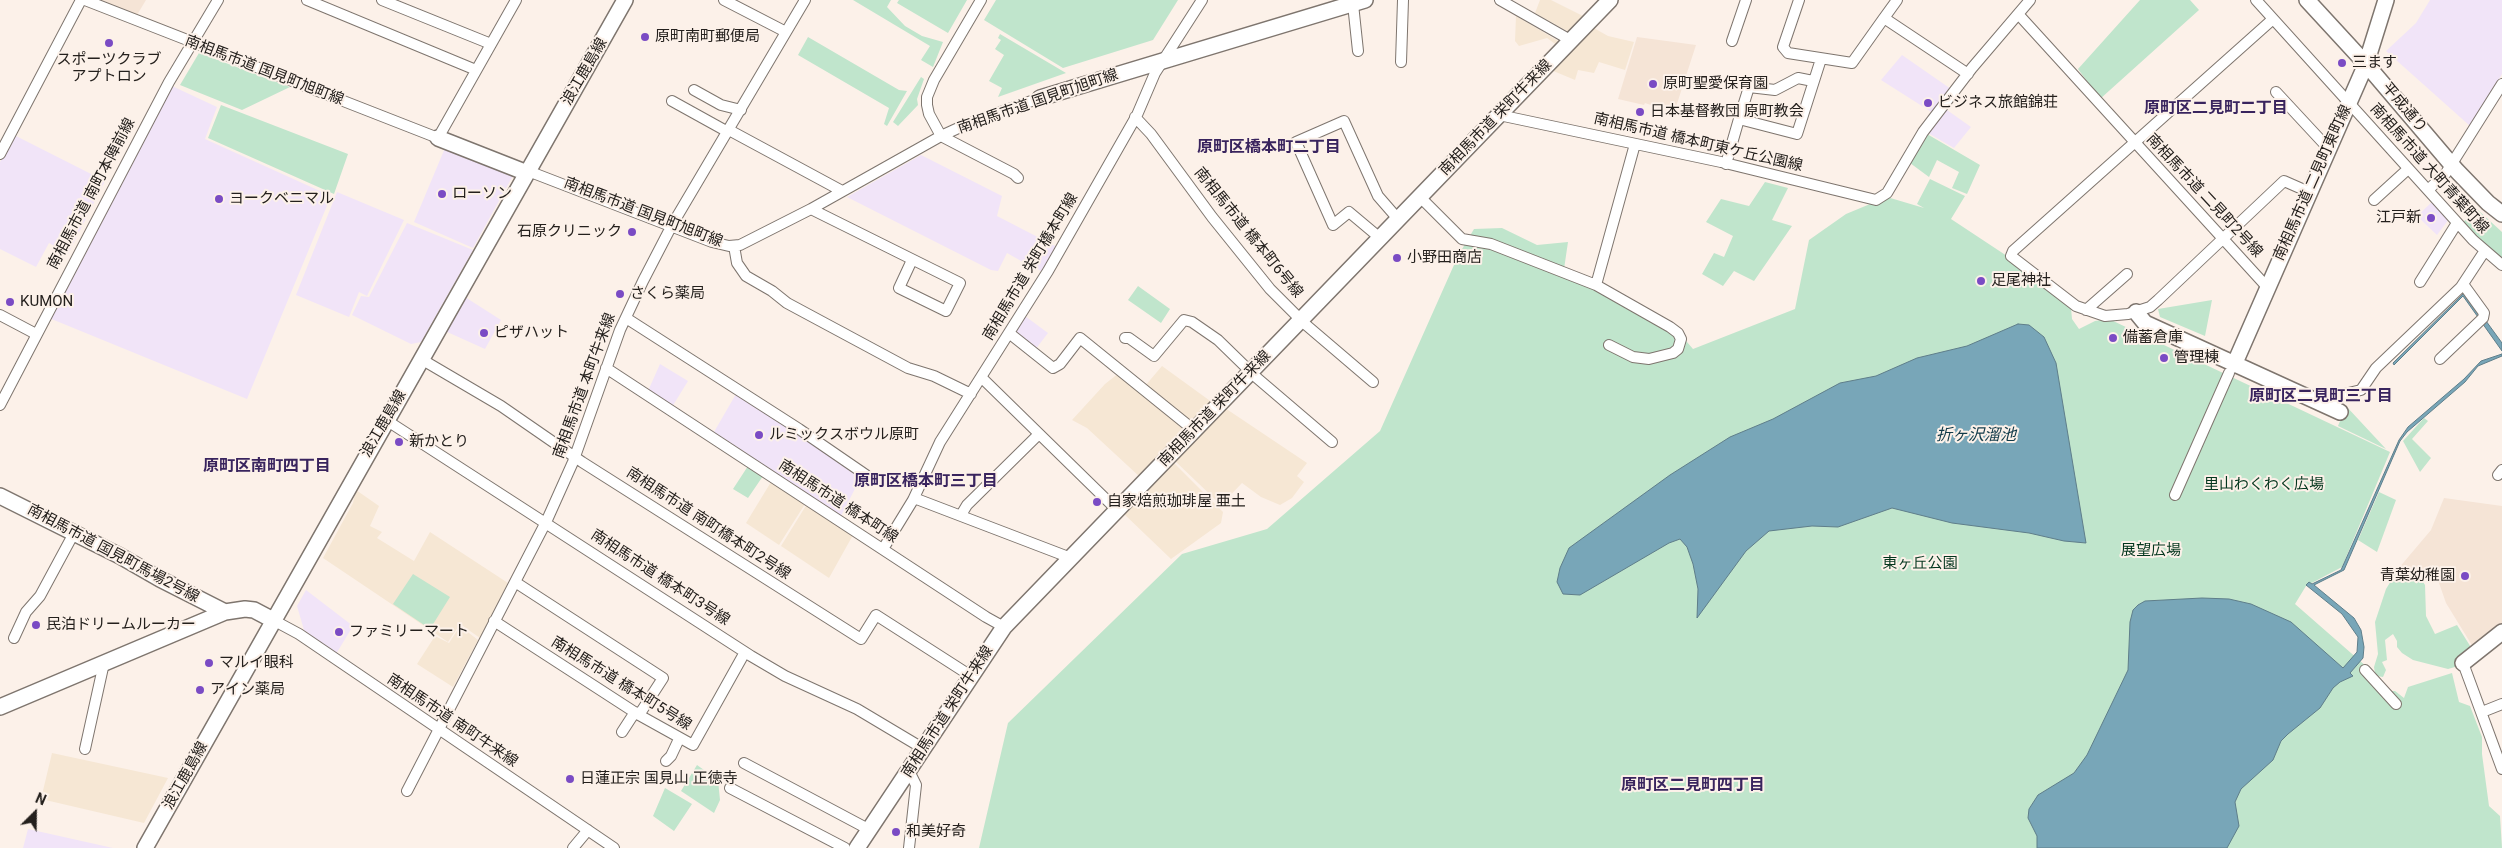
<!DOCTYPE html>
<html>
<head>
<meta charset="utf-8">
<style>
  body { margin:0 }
  #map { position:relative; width:2502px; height:848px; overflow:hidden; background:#fcf1e9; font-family:Roboto,sans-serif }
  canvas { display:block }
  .north { position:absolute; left:10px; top:788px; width:50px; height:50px; -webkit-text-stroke:4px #fcf1e9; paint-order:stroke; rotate:23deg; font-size:14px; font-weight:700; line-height:20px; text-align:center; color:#24201d }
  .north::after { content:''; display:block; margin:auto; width:18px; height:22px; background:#24201d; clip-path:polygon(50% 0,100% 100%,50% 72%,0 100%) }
</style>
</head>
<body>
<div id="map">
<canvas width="2502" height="848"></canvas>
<div class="north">N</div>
</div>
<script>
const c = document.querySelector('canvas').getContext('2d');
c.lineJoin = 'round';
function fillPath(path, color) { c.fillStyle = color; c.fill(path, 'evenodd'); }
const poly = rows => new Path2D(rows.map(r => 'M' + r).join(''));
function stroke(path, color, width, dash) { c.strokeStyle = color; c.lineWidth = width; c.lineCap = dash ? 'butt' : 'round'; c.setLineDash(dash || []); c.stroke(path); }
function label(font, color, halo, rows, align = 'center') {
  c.font = font + ' Roboto,"Noto Sans JP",sans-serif'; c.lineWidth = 4; c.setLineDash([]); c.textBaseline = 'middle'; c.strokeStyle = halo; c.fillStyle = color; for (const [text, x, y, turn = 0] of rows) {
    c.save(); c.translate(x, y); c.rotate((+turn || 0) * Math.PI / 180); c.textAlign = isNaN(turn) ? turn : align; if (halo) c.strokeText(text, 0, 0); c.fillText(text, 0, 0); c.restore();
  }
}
const commercial = poly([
  [2430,0,2502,0,2502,74,2470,126,2386,51,2416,23],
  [1902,55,1951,89,1933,113,1881,80],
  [172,86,217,107,205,139,331,196,247,399,49,318],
  [1947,110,1971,127,1954,148,1928,133],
  [14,135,105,181,68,254,49,243,36,267,0,249,0,162],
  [445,148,515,172,473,248,414,222],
  [921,155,1002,196,997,216,1057,247,1042,272,1026,260,1023,262,1007,253,998,271,991,270,847,197],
  [337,192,404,220,367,296,359,292,349,317,296,295],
  [2432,202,2449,219,2437,235,2417,216],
  [407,223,473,250,421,342,411,344,352,315,361,296,369,297],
  [465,297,501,320,485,349,445,331],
  [1025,316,1048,333,1035,350,1015,332],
  [660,364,688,381,672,407,648,391],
  [736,394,861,477,841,516,714,432],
  [306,590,353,626,336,654,304,630,297,606],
  [28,829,113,848,23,848]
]);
const industrial = poly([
  [1540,0,1551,0,1585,17,1569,32,1535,13],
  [1516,16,1560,42,1558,46,1547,38,1519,46,1515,41],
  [1592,27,1608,36,1634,42,1625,70,1599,62,1594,73,1578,70,1575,80,1551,70],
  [1162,366,1213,403,1193,425,1145,386],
  [1119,373,1187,428,1141,478,1087,428,1072,420,1105,384],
  [1225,408,1307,463,1297,476,1304,482,1292,498,1280,505,1261,497,1242,483,1221,505,1174,460],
  [1173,462,1223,512,1221,523,1171,559,1123,513],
  [771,482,805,504,779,545,746,523],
  [356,490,379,506,370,526,382,532,377,538,414,561,430,532,508,583,480,638,460,624,448,642,323,558,353,503],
  [807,504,853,535,829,578,781,546],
  [460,626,478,640,453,687,417,664,435,636,449,643],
  [52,753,168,778,144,823,41,799]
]);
const built = poly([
  [99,0,146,0,137,15],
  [1637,37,1696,45,1674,113,1645,103,1644,105,1618,99],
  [2444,498,2502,506,2502,624,2473,647,2446,603,2438,580,2410,568,2398,569,2431,530]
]);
const green = poly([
  [853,0,891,0,887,7,905,26,922,36,943,42,933,67,921,60,930,46],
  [899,0,967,0,948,33,897,3],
  [996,0,1178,0,1153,40,1063,68,984,20],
  [2140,0,2190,0,2199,10,2100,99,2078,69],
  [1000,34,1066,73,998,97,1002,88,989,81,1004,55,995,49,1001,40,998,38],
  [808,37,899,90,907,91,887,126,884,124,889,108,798,55],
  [199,53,290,87,242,110,180,85],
  [921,77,924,79,917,99,918,105,898,126,893,122],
  [221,105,348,154,334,194,208,138],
  [1927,134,1980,165,1967,194,1952,188,1959,172,1937,160,1929,177,1910,163],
  [1930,179,1965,196,1951,219,2007,256,2071,308,2072,319,2079,329,2095,321,2109,319,2390,452,2342,567,2306,586,2295,604,2375,674,2374,667,2378,654,2375,622,2386,589,2397,571,2412,571,2420,577,2425,585,2426,616,2435,634,2457,625,2472,649,2465,652,2455,667,2448,669,2413,660,2402,653,2397,647,2397,641,2393,634,2385,640,2387,660,2382,662,2386,670,2383,677,2377,676,2391,691,2395,691,2404,698,2408,687,2452,673,2459,702,2470,706,2482,737,2482,754,2489,806,2500,816,2502,848,979,848,1008,723,1182,554,1267,529,1380,431,1458,256,1474,229,1502,228,1537,245,1568,242,1564,269,1669,321,1693,349,1795,309,1809,240,1846,214,1887,197,1924,208,1917,204],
  [1765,182,1788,188,1772,220,1792,226,1754,281,1734,271,1723,286,1702,274,1714,253,1724,257,1733,236,1706,222,1721,199,1749,206],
  [2478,210,2502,232,2502,258,2482,243,2463,222],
  [1138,286,1170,309,1161,323,1128,300],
  [2212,300,2205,336,2160,317,2158,309],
  [2346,406,2386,449,2338,426],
  [2424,418,2428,421,2412,439,2431,458,2420,472,2403,441],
  [748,466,763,476,748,498,733,489],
  [2379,492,2396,500,2377,552,2358,540],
  [413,574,450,597,430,629,393,604],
  [697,765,718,780,720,800,714,813,681,791],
  [665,788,692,804,674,831,653,816]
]);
const water = poly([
  [2465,292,2502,343,2502,351,2463,296,2394,365,2393,363,2465,292],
  [2018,324,2029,325,2044,337,2056,363,2086,543,2064,541,2029,533,1952,523,1892,508,1838,527,1812,526,1769,531,1746,551,1697,618,1698,589,1693,564,1687,547,1680,539,1669,543,1580,595,1563,594,1557,582,1560,568,1569,548,1670,475,1730,437,1773,419,1840,383,1876,376,1917,358,1967,346,2018,324],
  [2502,354,2502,356,2478,366,2465,382,2407,432,2400,441,2344,570,2314,585,2354,618,2361,630,2364,647,2363,658,2350,673,2353,676,2340,682,2333,688,2320,708,2288,734,2281,741,2273,760,2241,789,2235,802,2239,826,2227,848,2037,848,2037,836,2028,818,2029,809,2038,795,2074,773,2087,755,2128,670,2130,622,2133,610,2138,605,2145,601,2202,598,2229,599,2251,604,2291,622,2343,668,2357,652,2358,637,2342,614,2306,585,2309,582,2312,584,2341,570,2399,440,2408,427,2464,379,2481,361,2502,354]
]);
const street = poly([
  [85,0,438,138,516,0],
  [307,0,476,70],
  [382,0,491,44],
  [724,0,786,32],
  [981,0,934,80,927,97,927,105,929,114,941,136,1014,174,1018,178],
  [1500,0,1572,41],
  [1799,0,1783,47,1788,53,1852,63,1884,18,1968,74],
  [2256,0,2473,240,2502,265],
  [1353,4,1358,51],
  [2019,15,2267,287],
  [1884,18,1897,0],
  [2273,19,2013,251,2011,256,2076,306,2105,316,2128,314,2150,307,2158,300,2284,181,2309,192],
  [1732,41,1746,0],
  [1401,62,1403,0],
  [694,90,721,105,741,110],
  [2276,92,2328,148],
  [672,101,728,132],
  [1499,115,1721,162,1876,200,1887,193,1923,132,1972,68,2030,0],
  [1135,117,1151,134,1212,217,1270,289,1305,324,1373,382],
  [1739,119,1749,87,1775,90,1798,78,1813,81],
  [729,130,842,191],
  [0,154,81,0],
  [1726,164,1739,119,1797,134,1821,59],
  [528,171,712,242,729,246,740,245,811,209,941,136,967,124,1040,98],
  [2428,190,2446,173,2502,84],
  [1420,197,1462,239,1491,244,1596,285,1635,144],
  [2374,200,2408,169],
  [811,209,960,283,946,311,899,288,912,260],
  [1380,238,1349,212,1333,225,1296,142,1344,121,1378,196,1398,219],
  [734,246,737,263,746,276,772,291,787,303,908,368,934,376,971,394],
  [2420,282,2457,223],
  [1596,285,1670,327,1678,333,1681,339,1678,349,1673,353,1649,359,1633,357,1609,345],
  [2086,310,2127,274],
  [0,315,36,334],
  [626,318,799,429,866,475],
  [1009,333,1053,368,1060,364,1080,338,1195,431],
  [1125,338,1129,338,1154,356,1184,320,1192,322,1218,340,1257,378,1332,442],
  [421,359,501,406,582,462,861,639,876,615,971,676],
  [2440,359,2483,318,2484,313,2463,284],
  [606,368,986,617,1004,627],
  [981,377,1118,511],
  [0,405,169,82,218,0],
  [2333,409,2340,395,2361,390,2376,368,2461,287,2484,252],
  [386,420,751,656,785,676,857,709,924,749],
  [2498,475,2502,470],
  [2175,495,2229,373],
  [914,498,1071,558],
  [961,515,967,505,1039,434],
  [883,549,913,500,940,442,1048,271,1137,115,1155,73,1202,0],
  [515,582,663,678,639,715],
  [273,620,299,634,614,848],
  [494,621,639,715,693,745,745,652],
  [14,638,26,612,40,596,74,533],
  [2463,663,2502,769],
  [2365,670,2396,704],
  [2482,712,2502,704],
  [622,732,635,712],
  [85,749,104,663],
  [666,761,671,756,679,739],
  [744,763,870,830],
  [730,788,845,848],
  [407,791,547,520,573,462,620,330,643,281,672,225,805,0],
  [573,848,588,830],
  [909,848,916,785,909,771]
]);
const secondary = poly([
  [2307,0,2366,64,2457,171,2488,203,2502,214],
  [1040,98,1365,0],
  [438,138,522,171,528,171],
  [2136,312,2145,323,2340,412],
  [2234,365,2366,64,2386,0],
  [0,496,120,556,160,579,225,612],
  [2463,663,2502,632],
  [0,707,225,612,245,609,254,610,273,620],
  [145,848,625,0],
  [857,848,1004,627,1610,0]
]);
const markers = [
  [645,37,5,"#7a4bc4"],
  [109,43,5,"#7a4bc4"],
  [2342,63,5,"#7a4bc4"],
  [1653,84,5,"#7a4bc4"],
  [1928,103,5,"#7a4bc4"],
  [1640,112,5,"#7a4bc4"],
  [442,194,5,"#7a4bc4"],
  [219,199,5,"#7a4bc4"],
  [2431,218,5,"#7a4bc4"],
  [632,232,5,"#7a4bc4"],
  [1397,258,5,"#7a4bc4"],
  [1981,281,5,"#7a4bc4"],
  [620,294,5,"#7a4bc4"],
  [10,302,5,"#7a4bc4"],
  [484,333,5,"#7a4bc4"],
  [2113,338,5,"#7a4bc4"],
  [2164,358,5,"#7a4bc4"],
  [759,435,5,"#7a4bc4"],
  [399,442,5,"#7a4bc4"],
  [1097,502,5,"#7a4bc4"],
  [2465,576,5,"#7a4bc4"],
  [36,625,5,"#7a4bc4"],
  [339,632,5,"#7a4bc4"],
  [209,663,5,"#7a4bc4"],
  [200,690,5,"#7a4bc4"],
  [570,779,5,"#7a4bc4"],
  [896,832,5,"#7a4bc4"]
];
const poiNames = [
  ["原町南町郵便局",655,37],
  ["スポーツクラブ",109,60,"center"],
  ["アプトロン",109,77,"center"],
  ["三ます",2352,63],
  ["原町聖愛保育園",1663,84],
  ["ビジネス旅館錦荘",1938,103],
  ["日本基督教団 原町教会",1650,112],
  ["ローソン",452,194],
  ["ヨークベニマル",229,199],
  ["江戸新",2421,218,"right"],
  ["石原クリニック",622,232,"right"],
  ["小野田商店",1407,258],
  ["足尾神社",1991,281],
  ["さくら薬局",630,294],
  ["KUMON",20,302],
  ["ピザハット",494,333],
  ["備蓄倉庫",2123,338],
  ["管理棟",2174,358],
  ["ルミックスボウル原町",769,435],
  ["新かとり",409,442],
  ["自家焙煎珈琲屋 亜土",1107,502],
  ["青葉幼稚園",2455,576,"right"],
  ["民泊ドリームルーカー",46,625],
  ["ファミリーマート",349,632],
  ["マルイ眼科",219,663],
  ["アイン薬局",210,690],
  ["日蓮正宗 国見山 正徳寺",580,779],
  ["和美好奇",906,832]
];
const streetNames = [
  ["南相馬市道 国見町旭町線",264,71,21],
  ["浪江鹿島線",585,72,-60],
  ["南相馬市道 国見町旭町線",1038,102,-19],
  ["平成通り",2404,108,50],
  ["南相馬市道 栄町牛来線",1496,118,-46],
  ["南相馬市道 橋本町東ケ丘公園線",1698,143,13],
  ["南相馬市道 大町青葉町線",2429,169,48],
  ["南相馬市道 二見町東町線",2313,183,-66],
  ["南相馬市道 南町本陣前線",92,194,-62],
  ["南相馬市道 二見町2号線",2204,196,47],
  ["南相馬市道 国見町旭町線",643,213,21],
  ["南相馬市道 橋本町6号線",1248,233,51],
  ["南相馬市道 栄町橋本町線",1031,267,-59],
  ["南相馬市道 本町牛来線",585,386,-70],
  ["南相馬市道 栄町牛来線",1215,409,-46],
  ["浪江鹿島線",384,424,-60],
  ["南相馬市道 橋本町線",838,502,33],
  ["南相馬市道 南町橋本町2号線",708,524,33],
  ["南相馬市道 国見町馬場2号線",113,554,28],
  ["南相馬市道 橋本町3号線",660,578,33],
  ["南相馬市道 橋本町5号線",621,684,32],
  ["南相馬市道 栄町牛来線",948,712,-57],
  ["南相馬市道 南町牛来線",452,721,34],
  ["浪江鹿島線",186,776,-61]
];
const parkNames = [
  ["里山わくわく広場",2264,485],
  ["展望広場",2151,551],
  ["東ヶ丘公園",1920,564]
];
const neighbourhoodNames = [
  ["原町区二見町二丁目",2216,109],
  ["原町区橋本町二丁目",1269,148],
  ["原町区二見町三丁目",2321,397],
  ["原町区南町四丁目",267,467],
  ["原町区橋本町三丁目",926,482],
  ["原町区二見町四丁目",1693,786]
];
const waterNames = [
  ["折ヶ沢溜池",1976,436]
];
fillPath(commercial, '#f1e4f8');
fillPath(industrial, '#f6e7d4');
fillPath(built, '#f5e4d6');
fillPath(green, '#c0e5cc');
fillPath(water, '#78a6b8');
stroke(water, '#5f7e8a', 1);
stroke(street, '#7e756e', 12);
stroke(secondary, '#7e756e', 18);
stroke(street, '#fff', 10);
stroke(secondary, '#fff', 15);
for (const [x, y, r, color] of markers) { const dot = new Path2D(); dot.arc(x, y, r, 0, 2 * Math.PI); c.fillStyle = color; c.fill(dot); stroke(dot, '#fcf1e9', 2); }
label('15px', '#24201d', '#fcf1e9', poiNames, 'left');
label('15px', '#24201d', '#fcf1e9', streetNames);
label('15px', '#03361d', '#fcf1e9', parkNames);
label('bold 16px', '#39245e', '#fcf1e9', neighbourhoodNames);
label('italic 16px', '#0f3948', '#fcf1e9', waterNames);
</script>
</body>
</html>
